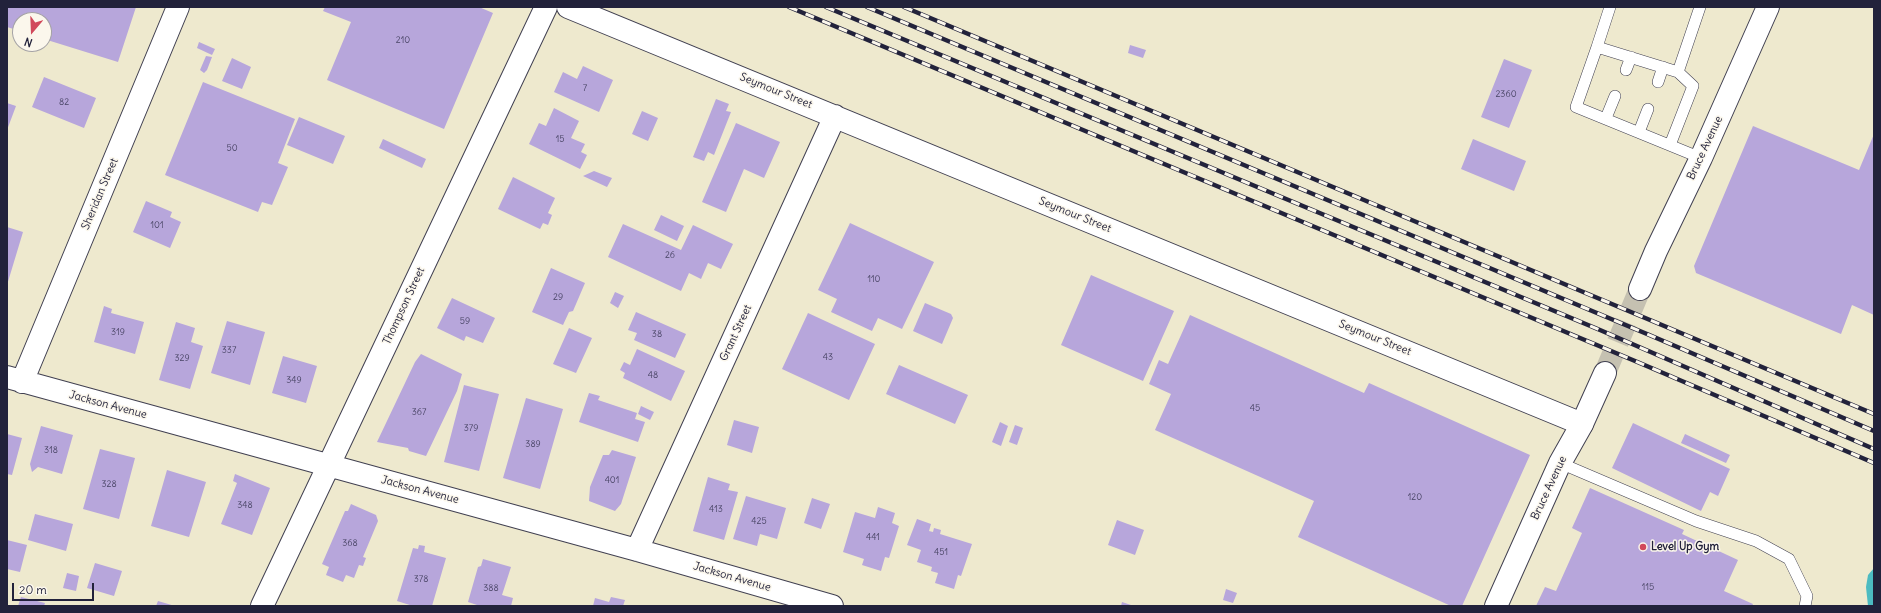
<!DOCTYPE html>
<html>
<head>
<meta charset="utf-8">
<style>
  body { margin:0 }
  #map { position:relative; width:1881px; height:613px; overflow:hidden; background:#eee9ce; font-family:Delius,sans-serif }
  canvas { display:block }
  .frame { position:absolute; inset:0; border:8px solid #22223b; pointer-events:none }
  .north { position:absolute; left:12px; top:12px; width:40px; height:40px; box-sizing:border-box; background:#fbf7ec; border:1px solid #a4a2a5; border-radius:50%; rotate:199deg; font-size:11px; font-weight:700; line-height:16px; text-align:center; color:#22223b }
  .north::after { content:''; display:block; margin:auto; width:14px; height:18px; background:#d1495b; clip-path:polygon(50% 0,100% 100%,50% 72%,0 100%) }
  .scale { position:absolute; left:12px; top:583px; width:82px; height:18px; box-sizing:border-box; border:2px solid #22223b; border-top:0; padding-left:5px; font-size:12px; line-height:14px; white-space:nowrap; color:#22223b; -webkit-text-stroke:3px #fbf7ec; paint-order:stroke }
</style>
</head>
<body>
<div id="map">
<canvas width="1881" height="613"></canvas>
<div class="frame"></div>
<div class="north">N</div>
<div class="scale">20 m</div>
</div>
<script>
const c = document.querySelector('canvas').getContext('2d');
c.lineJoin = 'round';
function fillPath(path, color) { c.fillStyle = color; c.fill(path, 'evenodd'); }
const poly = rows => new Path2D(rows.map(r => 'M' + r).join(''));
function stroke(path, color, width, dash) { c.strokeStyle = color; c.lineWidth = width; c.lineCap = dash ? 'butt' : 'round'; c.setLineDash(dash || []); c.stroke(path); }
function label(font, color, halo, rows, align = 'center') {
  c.font = font + ' Delius,sans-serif'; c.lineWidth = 3; c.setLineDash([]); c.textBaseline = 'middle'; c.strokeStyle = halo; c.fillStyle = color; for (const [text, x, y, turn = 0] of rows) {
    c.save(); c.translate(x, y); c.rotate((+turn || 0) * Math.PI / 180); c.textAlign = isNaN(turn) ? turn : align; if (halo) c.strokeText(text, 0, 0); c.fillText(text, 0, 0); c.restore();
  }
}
const water = poly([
  [1874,568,1874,606,1868,606,1866,587,1868,575]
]);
const building = poly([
  [7,7,136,7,118,62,44,39,44,20,20,20,20,31,7,27],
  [325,7,479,7,493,13,444,129,327,80,351,22,323,11],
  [199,42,215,49,212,55,197,48],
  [1130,45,1146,50,1143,58,1128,53],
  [206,56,212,57,207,70,204,73,200,70],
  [232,58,251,67,242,89,222,81],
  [1504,59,1532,70,1509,128,1481,117],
  [583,66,613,80,599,112,554,92,563,72,577,79],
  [44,77,96,98,84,128,32,107],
  [203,82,295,119,278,163,288,167,272,205,262,202,258,212,165,175],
  [716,99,729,104,726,111,731,112,714,155,708,152,704,161,693,157],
  [7,103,16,106,7,130],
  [554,108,579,121,571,138,585,144,581,152,587,155,580,169,529,144,539,123,546,126],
  [642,111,658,118,648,141,632,134],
  [299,117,345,136,333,164,287,145],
  [736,123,780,142,764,178,744,169,726,212,702,202],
  [1753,126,1859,170,1874,134,1874,315,1852,305,1841,334,1696,273,1694,266],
  [383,139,426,159,422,168,379,148],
  [1473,139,1526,161,1514,191,1461,169],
  [594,171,612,178,607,187,583,176],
  [513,177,555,198,548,213,552,215,548,225,543,223,540,229,498,209],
  [146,201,172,212,170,217,181,222,170,248,133,232],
  [661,215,684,226,677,241,654,230],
  [850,223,934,262,902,329,878,318,872,331,831,312,837,299,818,290],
  [623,224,681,250,693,225,733,244,721,269,708,263,701,279,689,273,681,291,608,257],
  [7,227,23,232,7,285],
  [551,268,585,283,573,311,569,312,563,325,532,312],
  [1091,275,1174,311,1143,381,1061,345],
  [615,292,624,296,618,308,610,303],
  [452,298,495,318,483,343,466,336,464,341,437,328],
  [925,303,951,314,953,318,942,344,913,331],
  [104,306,112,309,111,313,144,322,135,354,94,342],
  [636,312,686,334,675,358,634,340,637,333,628,330],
  [808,313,875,344,849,400,782,369],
  [1190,315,1364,393,1369,383,1530,455,1462,606,1451,606,1298,537,1314,501,1155,430,1171,394,1149,384,1159,360,1168,364],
  [227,321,265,332,250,385,211,373],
  [176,322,195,328,191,342,203,346,190,389,159,380],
  [569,328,592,338,576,373,553,364],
  [637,349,685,371,671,401,623,378,625,373,620,370,624,362,630,365],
  [421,354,462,374,457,391,426,456,409,451,408,448,377,442,415,362],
  [283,356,317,366,306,403,272,393],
  [899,365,968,395,955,424,886,394],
  [464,385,499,394,479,471,444,462],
  [589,393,600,396,598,400,637,413,635,419,645,422,638,442,579,422],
  [526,398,563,409,540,489,503,478],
  [641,406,654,412,650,420,638,414],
  [734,420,759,427,752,453,727,445],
  [1000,422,1008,426,1001,446,992,442],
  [1633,423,1730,469,1718,496,1710,492,1701,511,1612,468],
  [1015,425,1023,428,1017,445,1009,442],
  [41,426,73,435,62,474,38,467,32,472,30,464],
  [7,434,22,438,12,475,7,474],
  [1685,434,1730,455,1726,463,1681,443],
  [100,449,135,458,119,519,83,509],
  [612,450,636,457,621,504,615,511,589,501,590,487,603,455,609,455],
  [167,470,206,482,189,537,151,526],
  [235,474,270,488,252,535,221,524,237,483,233,481],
  [708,477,730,484,728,490,738,492,724,540,693,531],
  [1590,488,1684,530,1682,534,1738,560,1724,591,1753,604,1752,606,1536,606,1545,587,1556,591,1582,533,1572,528],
  [746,496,786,508,777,539,760,534,757,546,733,539],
  [812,498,830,504,821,529,804,523],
  [351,504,376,515,378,521,363,557,366,558,363,566,359,565,354,578,346,575,343,582,326,575,329,567,322,564,345,511,348,511],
  [878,507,895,513,892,523,899,526,889,558,885,557,881,571,862,565,864,559,843,552,855,512,875,518],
  [35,514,73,524,66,551,28,540],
  [917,519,931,524,929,531,933,532,934,528,941,530,940,534,972,544,961,576,958,575,954,589,935,583,938,573,931,571,932,567,917,562,921,550,907,545],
  [1117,520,1144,530,1135,555,1108,545],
  [7,540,27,545,20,572,7,569],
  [419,545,425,546,424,552,446,558,432,606,413,606,397,601,413,548,418,549],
  [483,559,511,567,502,595,513,598,511,606,477,606,477,605,468,602,478,567,481,566],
  [95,563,122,571,114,596,87,588],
  [67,573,79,576,76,591,63,588],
  [1226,589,1237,593,1233,603,1223,600],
  [21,597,45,603,44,606,18,606],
  [611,597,625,600,623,606,593,606,595,598,609,602],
  [158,601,175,606,156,606],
  [1122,602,1134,606,1121,606]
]);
const tertiaryTunnel = poly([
  [1605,373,1640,289]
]);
const service = poly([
  [1610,7,1597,47,1678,72,1700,7],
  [1597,47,1576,107,1701,158],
  [1626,70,1631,57],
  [1658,82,1663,67],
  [1606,118,1615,96],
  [1639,132,1648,109],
  [1670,145,1693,86,1678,72],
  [1560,463,1696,521,1756,541,1789,559,1807,596,1805,606]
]);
const minor = poly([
  [568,7,1582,424],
  [7,377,637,550,832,606],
  [22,382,178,7],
  [637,550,835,116],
  [262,606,546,7]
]);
const tertiary = poly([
  [1640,289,1656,251,1701,158,1768,7],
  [1496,606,1560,463,1582,424,1605,373]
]);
const rail = poly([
  [789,7,1635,361,1874,463],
  [826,7,1600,330,1874,449],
  [867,7,1647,334,1874,431],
  [904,7,1874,414]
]);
const markers = [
  [1643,547,4,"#d1495b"]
];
const numberNames = [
  ["210",403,40],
  ["7",585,88],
  ["2360",1506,94],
  ["82",64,102],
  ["15",560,139],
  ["50",232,148],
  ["101",157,225],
  ["26",670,255],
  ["110",874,279],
  ["29",558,297],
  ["59",465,321],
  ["319",118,332],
  ["38",657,334],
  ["337",229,350],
  ["43",828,357],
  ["329",182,358],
  ["48",653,375],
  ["349",294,380],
  ["45",1255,408],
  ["367",419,412],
  ["379",471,428],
  ["389",533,444],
  ["318",51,450],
  ["401",612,480],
  ["328",109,484],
  ["120",1415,497],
  ["348",245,505],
  ["413",716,509],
  ["425",759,521],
  ["441",873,537],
  ["368",350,543],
  ["451",941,552],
  ["378",421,579],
  ["115",1648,587],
  ["388",491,588]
];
const streetNames = [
  ["Seymour Street",776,91,22],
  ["Bruce Avenue",1705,148,-65],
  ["Sheridan Street",100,194,-67],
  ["Seymour Street",1075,215,22],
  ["Thompson Street",404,306,-65],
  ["Grant Street",736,333,-65],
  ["Seymour Street",1375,338,22],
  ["Jackson Avenue",108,405,15],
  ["Bruce Avenue",1549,488,-65],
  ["Jackson Avenue",420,490,15],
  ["Jackson Avenue",732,577,16]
];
const poiNames = [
  ["Level Up Gym",1651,547]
];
fillPath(water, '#4cbbc1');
fillPath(building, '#b7a6db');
stroke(tertiaryTunnel, '#c5c1b1', 22, [22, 11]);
stroke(service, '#414051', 12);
stroke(minor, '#414051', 24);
stroke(tertiary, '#414051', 24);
stroke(service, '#fff', 11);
stroke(minor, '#fff', 22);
stroke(tertiary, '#fff', 22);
stroke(rail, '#22223b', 4.5);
stroke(rail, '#fbf7ec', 3, [9]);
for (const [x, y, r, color] of markers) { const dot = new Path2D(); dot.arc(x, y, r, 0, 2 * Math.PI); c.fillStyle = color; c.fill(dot); stroke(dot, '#fbf7ec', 1.5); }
label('9px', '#474363', null, numberNames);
label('11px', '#22223b', '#fbf7ec', streetNames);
label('bold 11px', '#22223b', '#fbf7ec', poiNames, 'left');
</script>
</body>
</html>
